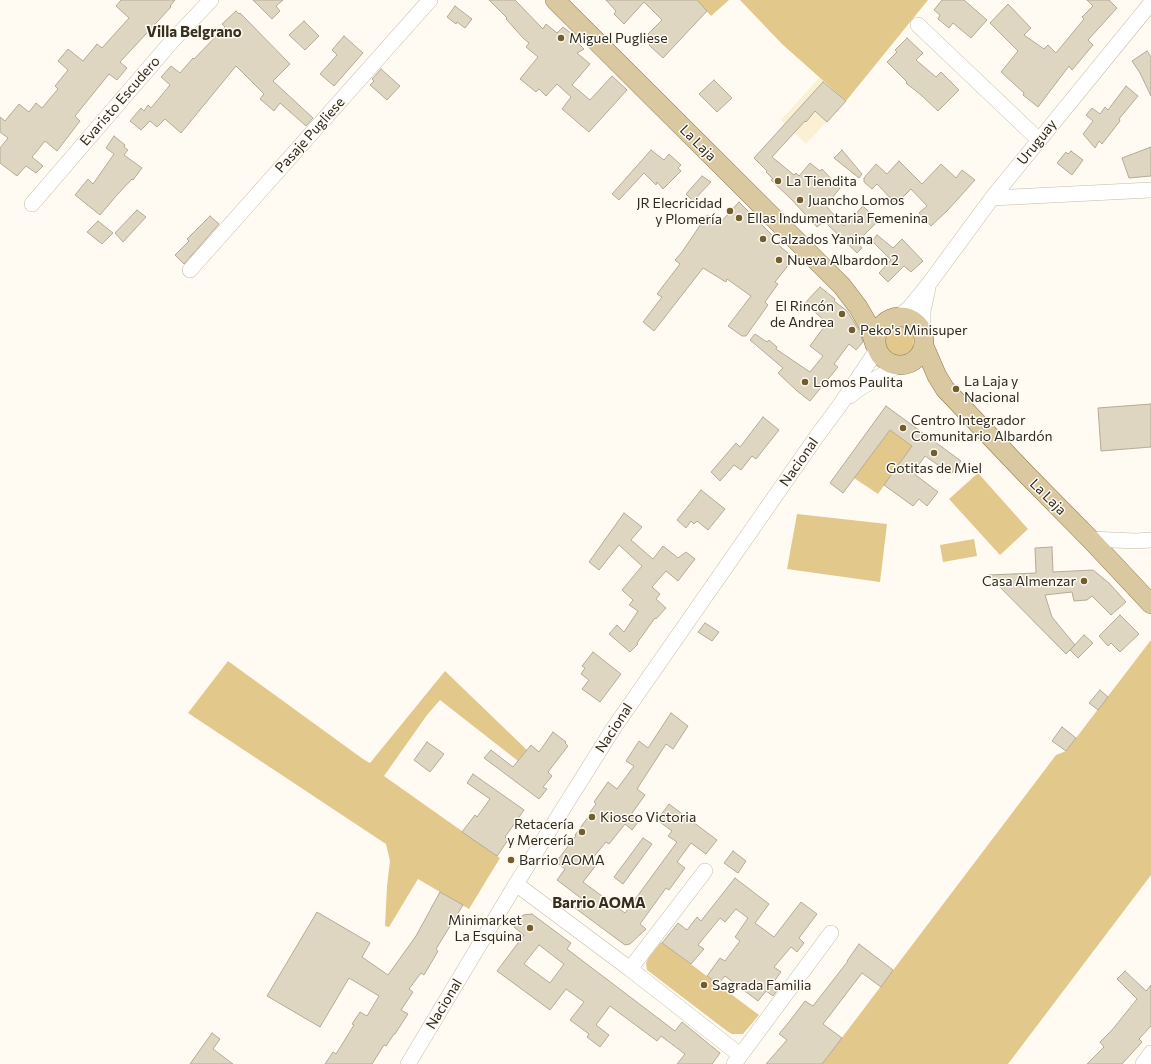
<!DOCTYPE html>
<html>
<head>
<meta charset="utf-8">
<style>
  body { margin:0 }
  canvas { display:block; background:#fffbf2 }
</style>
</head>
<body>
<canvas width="1151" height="1064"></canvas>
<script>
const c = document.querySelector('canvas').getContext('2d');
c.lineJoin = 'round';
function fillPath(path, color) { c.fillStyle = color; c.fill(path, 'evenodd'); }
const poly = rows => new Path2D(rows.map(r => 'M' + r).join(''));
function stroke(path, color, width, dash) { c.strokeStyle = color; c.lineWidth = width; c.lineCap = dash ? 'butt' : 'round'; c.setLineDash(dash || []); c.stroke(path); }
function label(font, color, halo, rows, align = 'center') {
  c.font = font + ' Commissioner,sans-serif'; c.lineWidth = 3; c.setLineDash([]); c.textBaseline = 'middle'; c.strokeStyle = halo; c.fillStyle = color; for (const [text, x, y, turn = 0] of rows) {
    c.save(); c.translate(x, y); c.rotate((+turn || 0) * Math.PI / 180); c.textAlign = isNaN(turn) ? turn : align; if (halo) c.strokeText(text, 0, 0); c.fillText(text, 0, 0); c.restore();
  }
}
const built = poly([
  [820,77,846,101,806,144,781,120]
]);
const green = poly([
  [697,0,729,0,711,16],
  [740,0,928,0,846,101,782,44],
  [897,320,902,320,907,323,912,327,914,335,913,349,905,358,897,357,891,353,887,348,884,339,885,331,888,324],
  [890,430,912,446,878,494,854,478],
  [978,473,1028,529,1000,555,949,499],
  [797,514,887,524,880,582,787,569],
  [974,539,977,556,943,562,940,545],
  [1151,640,1151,875,1008,1064,822,1064,1056,755,1066,751],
  [228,661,363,759,370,763,445,671,527,750,518,761,440,700,427,715,384,776,500,858,469,909,418,879,389,927,385,926,387,886,390,861,386,844,188,713],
  [661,942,759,1015,743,1034,732,1034,727,1031,647,970,646,963,649,957]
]);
const building = poly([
  [121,0,175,0,170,6,171,7,120,62,127,68,117,80,109,74,75,116,80,121,57,151,45,141,32,157,43,166,36,173,26,166,17,176,0,163,0,148,8,138,0,132,0,117,5,121,19,104,29,112,36,103,42,108,58,89,55,86,68,70,58,61,68,49,83,61,97,44,102,48,129,18,116,6,121,0],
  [253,0,283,0,276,6,280,11,272,19,253,0],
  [489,0,515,0,543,29,546,24,557,33,563,27,579,40,577,42,584,49,577,53,590,64,572,85,590,100,612,76,627,90,589,132,562,109,571,97,557,84,546,96,539,89,536,92,520,79,538,57,526,47,529,43,523,38,506,19,507,18,489,0],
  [606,0,697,0,707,11,663,58,649,45,654,40,648,34,662,20,644,2,624,24,614,14,616,11,606,0],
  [942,0,964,0,987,20,971,38,953,23,949,28,938,19,940,15,934,10,942,0],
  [1087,0,1109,0,1117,8,1088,40,1093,45,1072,70,1069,66,1038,107,1023,95,1024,93,1001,72,1018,51,990,23,1008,4,1031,28,1024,35,1044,49,1048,45,1056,53,1084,19,1082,17,1093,6,1087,0],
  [455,6,472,19,465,28,457,22,456,24,447,17,455,6],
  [236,11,239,14,240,13,290,64,273,81,313,118,306,126,280,103,274,111,260,99,264,94,236,66,181,133,165,119,157,127,150,121,141,130,130,121,141,108,144,111,148,105,151,108,170,85,161,77,171,66,180,73,193,58,194,59,225,27,222,24,236,11],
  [304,21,319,36,305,50,289,35,304,21],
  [344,36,363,53,334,86,320,74,337,55,332,50,344,36],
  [907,38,923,53,916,60,936,77,941,72,959,90,938,111,921,95,906,83,907,82,887,62,897,52,895,50,907,38],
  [1147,51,1151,57,1151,96,1140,73,1132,61,1147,51],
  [381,69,400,86,387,100,370,85,374,81,372,79,381,69],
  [714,80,732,98,717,112,699,94,714,80],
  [823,82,846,101,827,122,815,111,806,122,805,121,772,157,794,175,796,173,799,176,810,163,820,171,822,169,840,188,826,206,844,226,863,206,878,221,857,242,862,248,857,253,824,221,817,227,791,199,771,180,773,179,766,172,767,171,754,158,823,82],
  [1126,86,1138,96,1119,119,1120,121,1102,144,1099,141,1095,148,1083,134,1093,121,1086,115,1092,108,1100,114,1105,107,1108,110,1126,86],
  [114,136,125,145,124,147,128,150,124,155,142,168,133,180,132,179,117,195,100,215,75,195,88,179,93,184,114,154,106,148,114,136],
  [1151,147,1151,176,1129,178,1122,158,1151,147],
  [651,150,664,160,669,154,681,165,678,168,681,171,663,189,657,182,656,185,644,173,619,200,612,194,651,150],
  [842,150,862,174,859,178,834,158,842,150],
  [1071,151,1083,160,1072,175,1057,163,1066,152,1068,154,1071,151],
  [899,161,922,184,941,164,956,178,962,170,975,180,947,211,931,226,919,213,927,206,911,189,896,204,877,184,872,189,864,182,864,178,876,164,887,174,899,161],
  [702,176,711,182,693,201,686,194,702,176],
  [739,202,773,236,771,239,794,258,775,282,778,284,765,302,768,305,746,336,742,336,728,326,751,296,727,279,726,282,703,268,654,331,643,322,662,297,657,294,680,264,675,260,682,252,707,215,720,223,739,202],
  [137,210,146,217,123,242,115,233,137,210],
  [210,216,219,224,184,264,175,255,189,241,187,239,210,216],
  [98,221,113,233,102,244,87,232,98,221],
  [877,235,893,248,902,239,923,261,911,272,904,266,888,282,879,273,891,260,872,241,877,235],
  [820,287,835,299,834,301,847,311,859,330,863,342,856,350,849,344,834,364,838,367,810,401,797,391,778,373,783,368,750,340,755,334,767,342,769,340,777,347,776,349,810,372,823,356,810,346,827,323,805,303,820,287],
  [1151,404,1151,447,1101,451,1098,408,1151,404],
  [886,406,961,461,951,474,925,456,913,473,938,492,927,506,919,499,913,506,884,485,912,446,890,430,843,493,830,483,886,406],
  [763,417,779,430,756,459,752,456,741,470,734,465,720,481,711,472,736,443,740,447,763,417],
  [701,490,725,509,708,530,697,521,694,524,691,521,686,528,677,520,701,490],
  [624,513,642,527,631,540,653,559,663,546,678,558,686,552,695,559,678,581,666,571,652,587,660,594,656,599,666,608,656,619,655,618,637,643,638,644,630,652,609,634,617,625,624,632,638,611,629,605,633,600,622,590,642,566,619,545,599,570,589,562,624,513],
  [1052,547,1053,572,1093,570,1109,583,1126,602,1111,615,1092,596,1087,600,1074,601,1072,592,1045,595,1052,617,1075,645,1066,654,988,575,1036,573,1035,548,1052,547],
  [1120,615,1139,634,1120,652,1111,643,1108,646,1099,636,1120,615],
  [705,623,719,632,712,641,698,632,705,623],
  [1084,635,1093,643,1078,658,1070,650,1084,635],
  [593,652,621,674,600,702,582,689,589,680,581,674,585,668,582,666,593,652],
  [1100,690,1108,697,1098,710,1089,703,1100,690],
  [671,713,688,726,673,749,666,744,637,789,645,795,630,816,638,822,632,830,625,824,609,844,606,842,591,860,597,864,583,882,625,913,677,842,668,836,672,831,657,820,669,804,717,840,706,854,691,843,677,862,685,868,669,890,666,888,640,924,646,929,630,944,625,945,575,908,582,899,557,880,565,869,556,862,576,836,575,835,591,813,590,812,596,804,594,802,608,782,617,789,634,766,626,761,639,741,648,748,671,713],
  [1062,727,1076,738,1066,751,1052,741,1062,727],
  [553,732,566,742,565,743,568,746,548,772,552,776,543,787,547,789,539,799,484,758,491,750,513,767,531,745,539,752,553,732],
  [427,742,444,754,430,772,414,760,427,742],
  [473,774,524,810,505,837,508,840,497,856,462,832,475,815,477,817,490,799,467,783,473,774],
  [643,838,652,844,623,884,614,877,643,838],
  [733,851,746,861,738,873,724,863,733,851],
  [735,878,769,904,755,923,774,937,801,902,817,914,799,938,804,943,797,952,791,947,774,967,781,972,773,983,779,988,773,996,766,991,758,1001,725,976,718,984,707,976,720,958,725,961,740,941,735,937,748,918,736,909,725,922,720,918,698,945,704,949,691,964,662,943,678,923,687,930,697,917,701,921,735,878],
  [440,892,463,905,436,949,438,951,424,975,421,973,409,989,413,992,401,1010,408,1014,395,1034,394,1034,386,1046,384,1045,372,1064,325,1064,333,1052,336,1054,354,1025,352,1024,360,1012,367,1016,379,996,349,978,320,1027,267,996,317,912,370,943,362,957,388,975,416,936,440,892],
  [532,914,571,943,567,949,675,1031,682,1022,720,1053,712,1064,677,1064,685,1054,661,1036,657,1041,610,1006,596,1025,609,1035,600,1047,587,1037,589,1034,570,1020,584,1002,566,989,550,1010,497,971,524,935,514,927,523,915,532,914],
  [539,945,564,964,550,983,524,964,539,945],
  [859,944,893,970,881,987,862,973,823,1024,842,1038,822,1064,766,1064,787,1040,779,1034,789,1022,805,1001,813,1006,848,961,847,961,859,944],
  [1125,971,1146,991,1151,985,1151,1026,1139,1039,1142,1042,1122,1064,1087,1064,1104,1047,1100,1042,1112,1030,1137,999,1117,979,1125,971],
  [212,1033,220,1039,213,1049,233,1064,190,1064,212,1033]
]);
const minor = poly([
  [918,25,1039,140],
  [992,198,1151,190],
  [32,204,173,40,211,0],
  [190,270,430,0],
  [900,316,910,307,928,285,992,198,1151,3],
  [923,332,923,311,928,288],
  [850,396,857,390,897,366],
  [1090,539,1136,541,1151,540],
  [516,884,630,969,740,1055],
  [630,969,705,871],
  [408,1064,516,884,613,729,817,436,840,405,877,350],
  [734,1064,831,933],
  [1143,1064,1151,1053]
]);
const major = poly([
  [555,0,842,286,858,307,869,326,875,345],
  '876 341a24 24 0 1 1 48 0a24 24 0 1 1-48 0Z',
  [924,346,937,376,945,389,1025,473,1090,539,1151,604]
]);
const markers = [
  [561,38,4,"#725e2d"],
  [778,181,4,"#725e2d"],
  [800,200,4,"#725e2d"],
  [730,211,4,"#725e2d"],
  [739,218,4,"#725e2d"],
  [763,239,4,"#725e2d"],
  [779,260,4,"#725e2d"],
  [842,314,4,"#725e2d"],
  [852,330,4,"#725e2d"],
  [805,382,4,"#725e2d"],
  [956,389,4,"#725e2d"],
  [903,428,4,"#725e2d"],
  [934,453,4,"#725e2d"],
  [1084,581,4,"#725e2d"],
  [592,817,4,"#725e2d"],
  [582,832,4,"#725e2d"],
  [511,860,4,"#725e2d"],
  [530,928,4,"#725e2d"],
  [704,985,4,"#725e2d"]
];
const poiNames = [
  ["Miguel Pugliese",569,38],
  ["La Tiendita",786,181],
  ["Juancho Lomos",808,200],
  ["JR Elecricidad",722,203,"right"],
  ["y Plomería",722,219,"right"],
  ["Ellas Indumentaria Femenina",747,218],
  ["Calzados Yanina",771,239],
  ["Nueva Albardon 2",787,260],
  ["El Rincón",834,306,"right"],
  ["de Andrea",834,322,"right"],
  ["Peko's Minisuper",860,330],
  ["La Laja y",964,381],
  ["Nacional",964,397],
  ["Lomos Paulita",813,382],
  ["Centro Integrador",911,420],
  ["Comunitario Albardón",911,436],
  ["Gotitas de Miel",934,468,"center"],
  ["Casa Almenzar",1076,581,"right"],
  ["Kiosco Victoria",600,817],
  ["Retacería",574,824,"right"],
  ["y Mercería",574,840,"right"],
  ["Barrio AOMA",519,860],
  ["Minimarket",522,920,"right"],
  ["La Esquina",522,936,"right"],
  ["Sagrada Familia",712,985]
];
const streetNames = [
  ["Evaristo Escudero",120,101,-49],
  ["Pasaje Pugliese",310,135,-48],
  ["Uruguay",1037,142,-51],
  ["La Laja",698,143,45],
  ["Nacional",799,462,-55],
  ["La Laja",1048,497,45],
  ["Nacional",614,728,-57],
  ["Nacional",444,1004,-59]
];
const neighbourhoodNames = [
  ["Villa Belgrano",194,32],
  ["Barrio AOMA",599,903]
];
fillPath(built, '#fcf0d4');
fillPath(green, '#e2c88b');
fillPath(building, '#dfd6c1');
stroke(building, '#b4ab97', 1);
stroke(minor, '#c3bba6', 16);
stroke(major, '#8c794b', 20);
stroke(minor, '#fff', 15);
stroke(major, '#d9c8a0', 19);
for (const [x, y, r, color] of markers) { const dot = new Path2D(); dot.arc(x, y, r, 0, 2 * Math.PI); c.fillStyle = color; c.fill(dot); stroke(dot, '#fffbf2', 1.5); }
label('14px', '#2d2a22', '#fffbf2', poiNames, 'left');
label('14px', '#2d2a22', '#fffbf2', streetNames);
label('bold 15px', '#362f1f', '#fffbf2', neighbourhoodNames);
</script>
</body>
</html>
